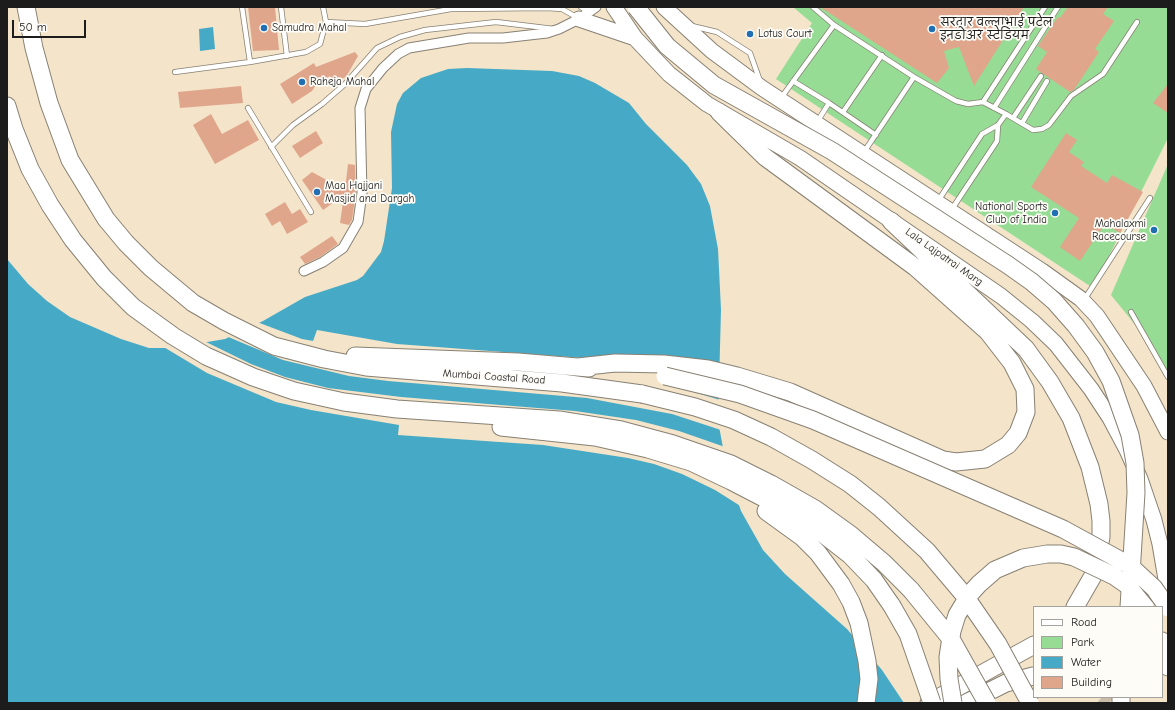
<!DOCTYPE html>
<html>
<head>
<meta charset="utf-8">
<style>
  body { margin:0 }
  #map { position:relative; width:1175px; height:710px; overflow:hidden; background:#f3e4ca; font-family:"Comic Neue",sans-serif }
  canvas { display:block }
  .frame { position:absolute; inset:0; border:8px solid #1c1c1c; pointer-events:none }
  .legend { position:absolute; left:1033px; top:606px; width:130px; height:92px; box-sizing:border-box; background:#fdfcf7; border:1px solid #a3a29f; margin:0; padding:5px 7px; list-style:none; font-size:12px; color:#1c1c1c }
  .legend li { display:flex; align-items:center; gap:8px; height:20px }
  .legend b { width:20px; border:1px solid #a3a29f }
  .scale { position:absolute; left:12px; top:20px; width:74px; height:18px; box-sizing:border-box; border:2px solid #1c1c1c; border-top:0; padding-left:5px; font-size:12px; line-height:14px; white-space:nowrap; color:#1c1c1c; -webkit-text-stroke:3px #fdfcf7; paint-order:stroke }
</style>
</head>
<body>
<div id="map">
<canvas width="1175" height="710"></canvas>
<div class="frame"></div>
<ul class="legend">
<li><b style="height:5px;background:#fff"></b>Road</li>
<li><b style="height:11px;background:#96dc95"></b>Park</li>
<li><b style="height:11px;background:#46aac6"></b>Water</li>
<li><b style="height:11px;background:#e0a68b"></b>Building</li>
</ul>
<div class="scale">50 m</div>
</div>
<script>
const c = document.querySelector('canvas').getContext('2d');
c.lineJoin = 'round';
function fillPath(path, color) { c.fillStyle = color; c.fill(path, 'evenodd'); }
const poly = rows => new Path2D(rows.map(r => 'M' + r).join(''));
function stroke(path, color, width, dash) { c.strokeStyle = color; c.lineWidth = width; c.lineCap = dash ? 'butt' : 'round'; c.setLineDash(dash || []); c.stroke(path); }
function label(font, color, halo, rows, align = 'center') {
  c.font = font + ' "Comic Neue","Playpen Sans Deva",sans-serif'; c.lineWidth = 3.5; c.setLineDash([]); c.textBaseline = 'middle'; c.strokeStyle = halo; c.fillStyle = color; for (const [text, x, y, turn = 0] of rows) {
    c.save(); c.translate(x, y); c.rotate((+turn || 0) * Math.PI / 180); c.textAlign = isNaN(turn) ? turn : align; if (halo) c.strokeText(text, 0, 0); c.fillText(text, 0, 0); c.restore();
  }
}
const green = poly([
  [793,7,1168,7,1168,138,1093,288,776,79,812,23],
  [1168,164,1168,380,1150,343,1111,295]
]);
const water = poly([
  [213,27,215,49,200,51,199,29],
  [467,68,552,71,579,76,595,83,629,103,646,124,687,165,701,184,710,206,718,249,721,310,718,421,727,469,741,511,763,550,785,574,847,629,882,670,904,703,7,703,7,259,28,284,47,301,70,317,121,339,149,348,172,348,225,339,263,321,305,297,357,280,363,276,381,252,384,241,392,188,391,132,397,104,403,93,421,78,448,69]
]);
const pier = poly([
  [257,322,302,339,313,341,317,330,397,344,583,358,721,365,671,385,720,400,720,421,721,430,672,414,587,398,388,381,349,376,283,360,226,336],
  [204,341,251,364,285,377,328,388,401,397,575,411,636,420,679,431,725,447,729,468,742,507,715,490,682,474,654,464,628,458,543,445,398,435,399,425,311,410,276,402,207,373,162,346]
]);
const building = poly([
  [248,7,275,7,279,50,253,51],
  [820,7,1024,7,974,86,959,47,944,51,949,68,937,83],
  [1068,7,1108,7,1103,14,1114,21,1095,49,1099,52,1074,90,1070,92,1036,69,1047,52,1038,46,1058,17,1060,18],
  [355,52,358,56,346,77,334,82,330,76,316,85,312,91,292,104,280,84,314,63,316,67],
  [1168,84,1168,113,1153,103],
  [241,86,243,103,180,108,178,92],
  [211,114,222,134,248,120,259,140,215,164,193,125],
  [316,131,323,143,300,158,292,146],
  [1066,133,1077,140,1069,152,1084,162,1081,166,1107,183,1112,175,1143,192,1120,233,1105,224,1080,261,1060,247,1079,218,1031,187],
  [348,164,355,165,356,193,352,220,349,225,340,223,344,195,323,210,302,180,312,172,345,190],
  [285,202,292,214,300,209,308,222,287,234,280,221,272,226,265,214],
  [332,236,338,244,320,257,305,264,300,257]
]);
const motorwayTunnel = poly([
  [1102,697,1109,703]
]);
const service = poly([
  [242,7,250,62,306,52,320,44,326,22,323,7],
  [281,7,287,56],
  [581,7,589,12],
  [813,7,834,25,914,77,956,101,968,104,983,102,1045,7],
  [326,22,365,24,451,9,547,8,562,9,578,18],
  [692,26,717,32,750,53,760,81],
  [175,72,250,62],
  [793,81,829,103,876,135],
  [781,98,834,25],
  [983,102,1006,114],
  [248,108,311,212],
  [994,108,1058,7],
  [843,112,882,55],
  [1013,118,1041,76],
  [817,122,829,103],
  [1022,123,1047,81],
  [271,147,293,125,322,104,345,84,377,48,400,37,425,30,496,22,554,29],
  [864,152,914,77],
  [938,201,982,134,998,125,1006,114,1033,130,1042,129,1049,125,1071,96,1103,74,1137,22],
  [952,209,997,141,998,125],
  [1084,300,1150,198],
  [1131,312,1168,377]
]);
const minor = poly([
  [304,271,323,262,343,248,358,222,362,193,360,108,366,89,383,68,398,54,409,48,469,38,503,38,547,33,559,29,579,19,596,7]
]);
const primary = poly([
  [614,7,635,38,651,55,669,74,707,104,800,158,1001,296,1032,321,1056,344,1091,389,1110,418,1127,450,1140,479,1154,520,1160,544,1168,591],
  [664,7,712,51,762,88,1042,271,1081,299,1097,316,1144,386,1168,432],
  [579,19,635,38]
]);
const motorway = poly([
  [26,7,34,48,49,103,70,160,106,219,126,243,151,268,193,303,224,321,274,346,324,359,366,367,562,383,642,394],
  [7,106,14,129,30,169,50,205,73,240,104,278,133,307,173,336,206,356,253,377,294,391,344,402,397,409,559,420,621,430,673,444,731,464,771,484,815,509,851,535,884,563,911,590],
  [891,221,1026,349,1050,382,1071,418,1090,467,1099,504,1101,521,1101,537,1094,574,1075,607],
  [355,356,518,362,589,368],
  [578,367,615,363,664,364,708,369,737,376,790,392,943,460,956,462,985,459,1008,445,1018,433,1026,412,1025,389,1012,363,988,332,915,267,765,157,719,112],
  [501,427,595,437,648,449,691,462,731,481,785,509,823,534,850,555,874,580,892,606],
  [766,511,802,537,818,553,841,584,851,602,859,623,867,661,869,679,866,703],
  [1162,641,1168,667],
  [929,703,1034,645],
  [966,703,1006,683,1033,676],
  [1121,703,1121,697]
]);
const motorwayBridge = poly([
  [636,7,667,46,714,85,832,151,1008,265,1032,282,1054,301,1076,326,1095,352,1111,381,1130,435,1135,463,1136,493,1129,607],
  [665,376,740,394,813,420,1063,529,1129,565,1154,588,1168,608],
  [642,394,695,407,734,420,771,437,812,460,850,484,879,507,927,551,965,596,998,644,1030,703],
  [911,590,951,639,987,703],
  [892,606,908,634,932,703],
  [953,703,949,679,948,657,952,631,957,615,969,595,979,584,995,570,1023,558,1047,554,1061,554,1074,557,1114,576,1127,585,1145,607]
]);
const markers = [
  [264,28,4,"#1f6fb2"],
  [932,29,4,"#1f6fb2"],
  [750,34,4,"#1f6fb2"],
  [302,82,4,"#1f6fb2"],
  [317,192,4,"#1f6fb2"],
  [1055,213,4,"#1f6fb2"],
  [1154,230,4,"#1f6fb2"]
];
const poiNames = [
  ["सरदार वल्लाभाई पटेल",940,23],
  ["इनडोअर स्टेडियम",940,36],
  ["Samudra Mahal",272,28],
  ["Lotus Court",758,34],
  ["Raheja Mahal",310,82],
  ["Maa Hajjani",325,186],
  ["Masjid and Dargah",325,199],
  ["National Sports",1047,207,"right"],
  ["Club of India",1047,220,"right"],
  ["Mahalaxmi",1146,224,"right"],
  ["Racecourse",1146,237,"right"]
];
const streetNames = [
  ["Lala Lajpatrai Marg",944,257,35],
  ["Mumbai Coastal Road",494,377,4]
];
fillPath(green, '#96dc95');
fillPath(water, '#46aac6');
fillPath(pier, '#f3e4ca');
fillPath(building, '#e0a68b');
stroke(motorwayTunnel, '#c8bca7', 17, [17, 8]);
stroke(service, '#888073', 6);
stroke(minor, '#888073', 11);
stroke(primary, '#888073', 17);
stroke(motorway, '#888073', 19);
stroke(service, '#fff', 4.5);
stroke(minor, '#fff', 9);
stroke(primary, '#fff', 15);
stroke(motorway, '#fff', 17);
stroke(motorwayBridge, '#888073', 19, []);
stroke(motorwayBridge, '#fff', 17);
for (const [x, y, r, color] of markers) { const dot = new Path2D(); dot.arc(x, y, r, 0, 2 * Math.PI); c.fillStyle = color; c.fill(dot); stroke(dot, '#fdfcf7', 1.5); }
label('11px', '#1c1c1c', '#fdfcf7', poiNames, 'left');
label('11px', '#1c1c1c', '#fdfcf7', streetNames);
</script>
</body>
</html>
